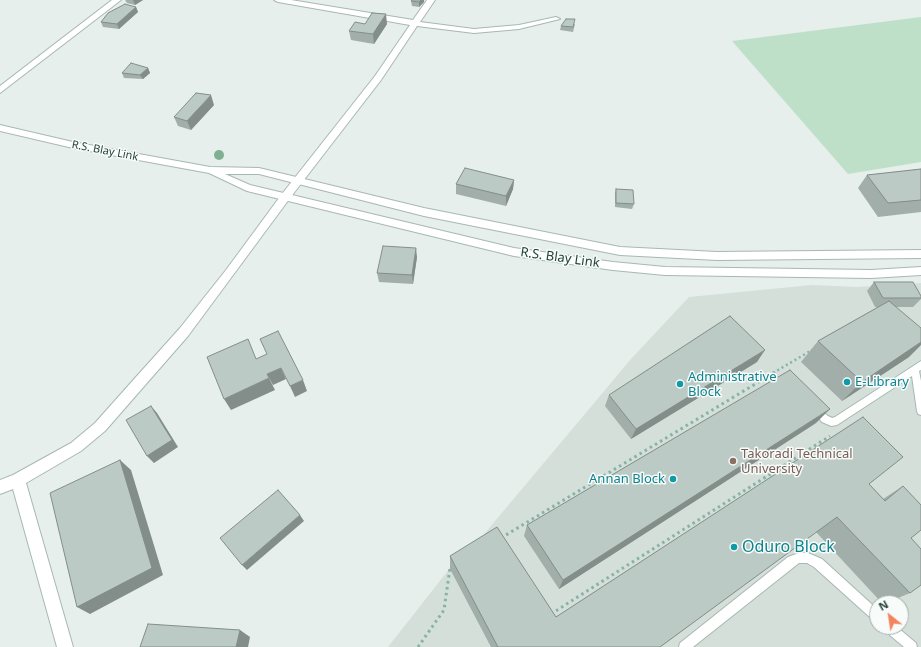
<!DOCTYPE html>
<html>
<head>
<meta charset="utf-8">
<style>
  body { margin:0 }
  #map { position:relative; width:921px; height:647px; overflow:hidden; background:#e6efeb; font-family:"Noto Sans",sans-serif }
  canvas { display:block }
  .north { position:absolute; left:869px; top:595px; width:40px; height:40px; box-sizing:border-box; background:#f7fbf9; border:1px solid #a3b1ad; border-radius:50%; rotate:330deg; font-size:11px; font-weight:700; line-height:16px; text-align:center; color:#24423a }
  .north::after { content:''; display:block; margin:auto; width:14px; height:18px; background:#f4845f; clip-path:polygon(50% 0,100% 100%,50% 72%,0 100%) }
</style>
</head>
<body>
<div id="map">
<canvas width="921" height="647"></canvas>
<div class="north">N</div>
</div>
<script>
const c = document.querySelector('canvas').getContext('2d');
c.lineJoin = 'round';
function fillPath(path, color) { c.fillStyle = color; c.fill(path, 'evenodd'); }
const poly = rows => new Path2D(rows.map(r => 'M' + r).join(''));
function stroke(path, color, width, dash) { c.strokeStyle = color; c.lineWidth = width; c.lineCap = dash ? 'butt' : 'round'; c.setLineDash(dash || []); c.stroke(path); }
function label(font, color, halo, rows, align = 'center') {
  c.font = font + ' "Noto Sans",sans-serif'; c.lineWidth = 3; c.setLineDash([]); c.textBaseline = 'middle'; c.strokeStyle = halo; c.fillStyle = color; for (const [text, x, y, turn = 0] of rows) {
    c.save(); c.translate(x, y); c.rotate((+turn || 0) * Math.PI / 180); c.textAlign = isNaN(turn) ? turn : align; if (halo) c.strokeText(text, 0, 0); c.fillText(text, 0, 0); c.restore();
  }
}
const built = poly([
  [921,283,921,647,388,647,450,568,459,564,631,359,689,297,812,285,856,287],
  [877,603,901,603,901,627,877,627]
]);
const green = poly([
  [921,17,921,162,848,174,732,41]
]);
const pathFar1 = poly([
  [773,373,812,350]
]);
const path = poly([
  [501,538,775,372],
  [551,614,830,436],
  [418,647,444,610,450,568,452,567]
]);
const service = poly([
  [921,361,921,370,919,371,921,381,921,415,918,414,917,411,912,376,837,425,831,426,822,422,811,410,812,407,815,406,828,416,832,418,835,417,921,361],
  [799,553,808,553,822,559,877,609,877,621,873,620,814,567,807,563,799,563,693,647,679,647,680,643,788,557,799,553],
  [884,627,897,627,916,643,917,647,904,647,885,631,884,627]
]);
const minor = poly([
  [112,0,121,0,0,93,0,86,112,0],
  [274,0,291,0,413,20,427,0,435,0,420,22,474,29,519,25,556,17,560,19,519,29,474,33,417,26,381,80,290,198,188,336,105,431,81,451,26,483,73,647,57,647,13,489,0,494,0,480,13,475,71,443,95,423,136,377,180,328,226,270,282,194,375,76,410,25,278,2,274,0]
]);
const tertiary = poly([
  [0,125,73,142,210,167,259,168,424,208,620,247,717,252,921,250,921,258,717,260,620,255,424,216,259,174,225,174,250,185,514,248,613,262,665,267,871,270,921,267,921,275,871,278,665,275,613,270,514,256,247,191,209,173,73,148,0,131,0,125]
]);
const trees = [
  [219,155]
];
const wall = poly([
  [125,0,143,0,135,5,127,3],
  [411,1,424,2,419,7,412,6],
  [136,7,138,12,119,29,103,27,101,22],
  [365,24,387,24,374,44,351,40,349,31],
  [575,24,573,32,560,30,561,26],
  [148,68,150,73,143,79,124,78,122,73],
  [214,105,191,130,178,126,174,117],
  [921,169,921,212,878,217,858,188,867,175],
  [514,180,513,189,506,206,456,194,456,184],
  [616,189,634,204,632,209,615,207,615,193],
  [417,257,413,284,379,282,377,273],
  [874,282,921,296,921,299,913,307,895,307,909,357,842,401,801,362,818,341,878,307,875,307,867,291],
  [757,362,631,439,605,406,609,395],
  [816,423,559,589,524,536,527,525],
  [869,484,883,499,903,486,911,538,910,593,886,603,882,603,816,532,660,647,491,647,450,569,450,556,556,617]
]);
const shadedWall = poly([
  [133,0,143,0,135,5],
  [421,0,424,0,424,2,419,7,419,2],
  [136,7,138,12,119,29,117,24],
  [386,14,387,24,374,44,373,34],
  [148,68,150,73,143,79,140,75],
  [211,95,214,105,191,130,187,121],
  [514,180,513,189,506,206,506,196],
  [416,248,417,257,413,284,412,275],
  [921,342,921,345,909,357,842,401,862,382],
  [765,350,757,362,631,439,636,429],
  [281,368,286,379,273,385,267,374],
  [269,378,275,390,231,410,224,399],
  [303,380,307,391,295,397,290,386],
  [151,406,157,413,178,447,154,463,147,456],
  [830,409,816,423,559,589,563,580],
  [120,460,131,470,163,575,90,614,77,607],
  [300,515,304,521,247,570,242,565],
  [240,630,250,637,248,647,236,647]
]);
const building = poly([
  [412,0,421,0,419,2,411,1,412,0],
  [125,4,136,7,117,24,101,22,108,13,125,4],
  [372,13,386,14,373,34,349,31,355,22,365,24,372,13],
  [566,19,575,19,573,27,561,26,566,19],
  [131,63,148,68,140,75,122,73,131,63],
  [196,93,211,95,187,121,174,117,196,93],
  [465,168,514,180,506,196,456,184,465,168],
  [921,169,921,200,888,203,867,175,921,169],
  [616,189,633,190,634,204,616,203,616,189],
  [383,246,416,248,412,275,377,273,383,246],
  [874,282,913,282,921,296,921,298,883,298,874,282],
  [889,301,921,328,921,342,862,382,818,341,889,301],
  [730,316,765,350,636,429,609,395,730,316],
  [278,331,303,380,290,386,281,368,267,374,269,378,224,399,207,357,248,339,256,359,267,354,260,339,278,331],
  [790,370,830,409,563,580,527,525,790,370],
  [151,406,172,440,147,456,126,420,151,406],
  [863,417,903,457,869,484,885,501,903,486,921,505,921,530,911,538,921,549,921,585,910,593,837,517,660,647,498,647,450,556,497,527,556,617,863,417],
  [120,460,152,568,77,607,50,493,120,460],
  [278,490,300,515,242,565,220,538,278,490],
  [148,624,240,630,236,647,140,647,148,624]
]);
const markers = [
  [847,382,4,"#0f9aa8"],
  [680,384,4,"#0f9aa8"],
  [733,461,4,"#8d6e63"],
  [673,479,4,"#0f9aa8"],
  [734,547,4,"#0f9aa8"]
];
const farStreetnames = [
  ["R.S. Blay Link",105,151,11]
];
const streetNames = [
  ["R.S. Blay Link",560,258,8]
];
const cultureNames = [
  ["Administrative",688,377],
  ["Block",688,392],
  ["E-Library",855,382],
  ["Annan Block",665,479,"right"]
];
const educationNames = [
  ["Takoradi Technical",741,454],
  ["University",741,469]
];
const nearCulturenames = [
  ["Oduro Block",742,547]
];
fillPath(built, '#d4dfda');
fillPath(green, '#bfe0c8');
stroke(service, '#a8b8b2', 2);
stroke(minor, '#a8b8b2', 2);
stroke(tertiary, '#a8b8b2', 2);
stroke(pathFar1, '#86b3a5', 2.5, [2, 3]);
stroke(path, '#86b3a5', 3, [2.5, 3.5]);
fillPath(service, '#fff');
fillPath(minor, '#fff');
fillPath(tertiary, '#fff');
c.fillStyle = '#80af93';
for (const [x, y] of trees) { c.beginPath(); c.arc(x, y, 5, 0, 2 * Math.PI); c.fill(); }
fillPath(wall, '#a1aea9');
fillPath(shadedWall, '#838d89');
fillPath(building, '#bbcac4');
stroke(building, '#838d89', 1);
for (const [x, y, r, color] of markers) { const dot = new Path2D(); dot.arc(x, y, r, 0, 2 * Math.PI); c.fillStyle = color; c.fill(dot); stroke(dot, '#f7fbf9', 1.5); }
label('11px', '#24423a', '#f7fbf9', farStreetnames);
label('13px', '#24423a', '#f7fbf9', streetNames);
label('13px', '#0d838f', '#f7fbf9', cultureNames, 'left');
label('13px', '#785e54', '#f7fbf9', educationNames, 'left');
label('16px', '#0d838f', '#f7fbf9', nearCulturenames, 'left');
</script>
</body>
</html>
